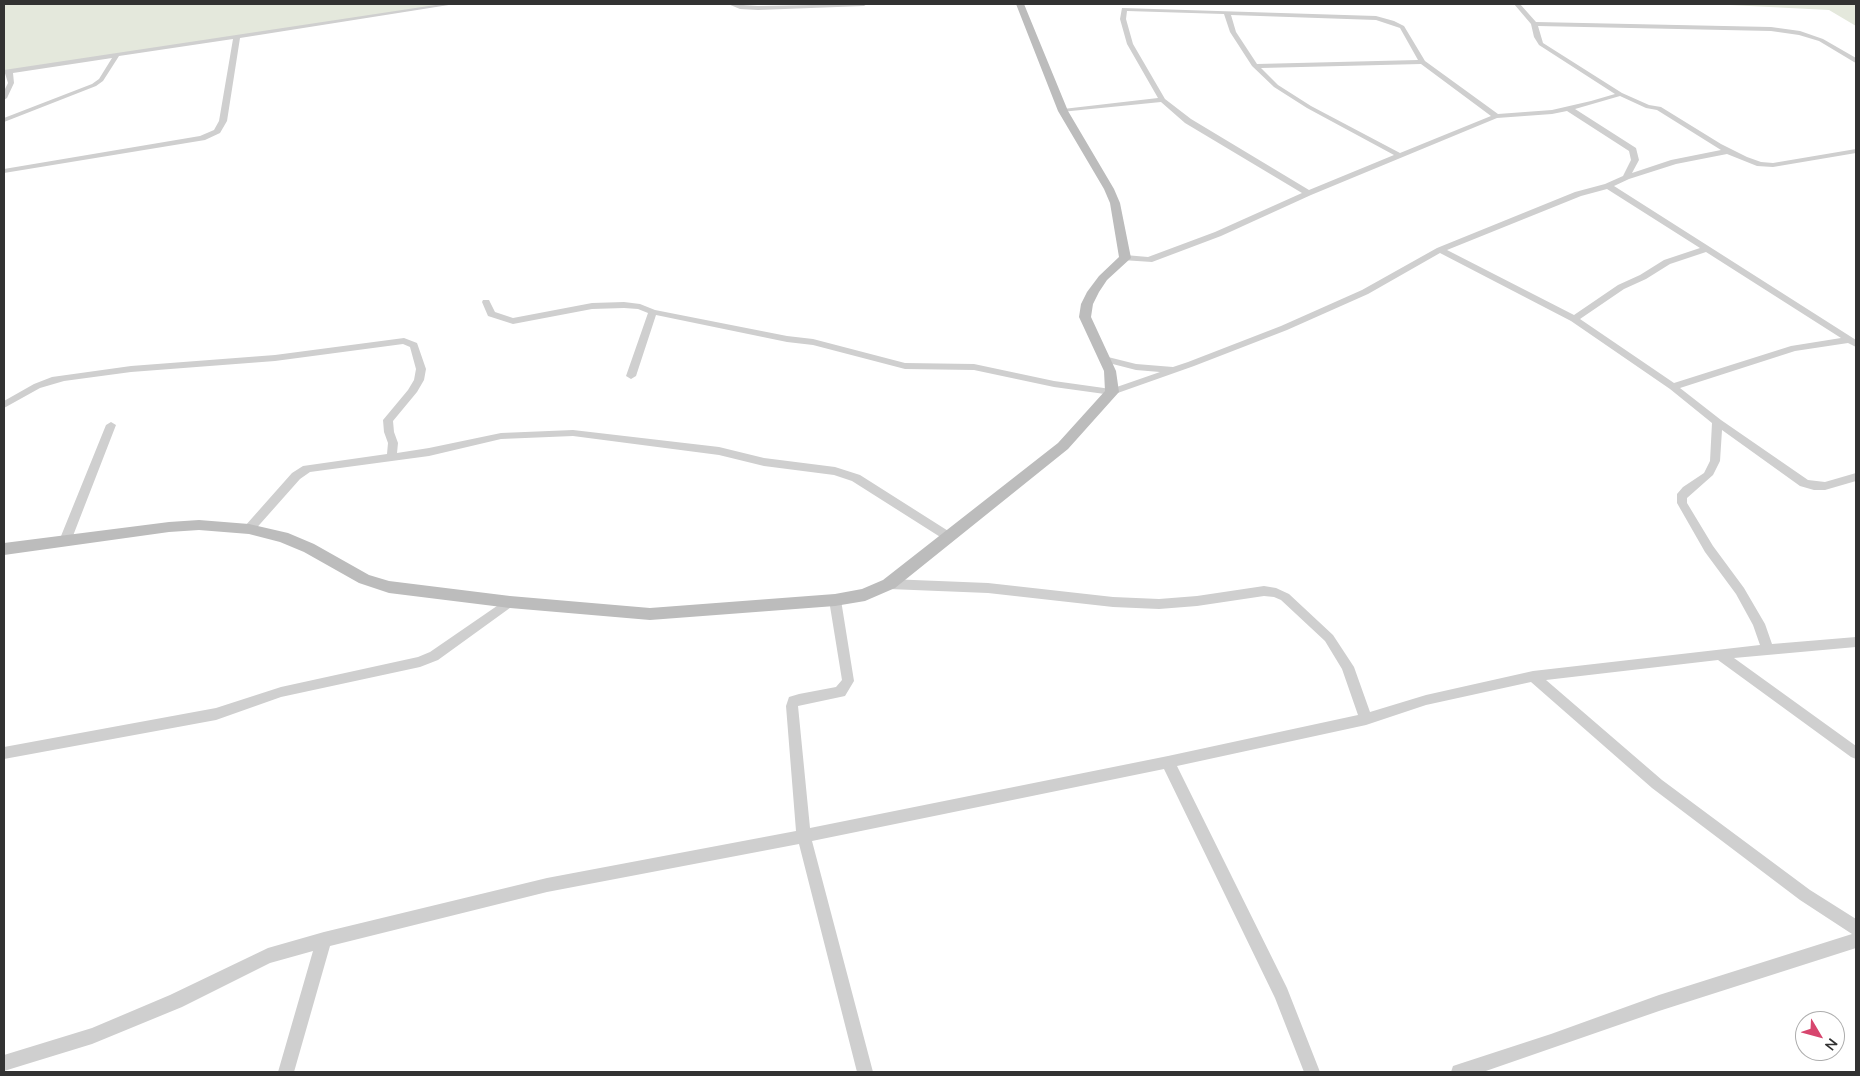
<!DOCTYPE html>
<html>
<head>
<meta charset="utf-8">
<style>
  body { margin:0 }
  #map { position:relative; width:1860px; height:1076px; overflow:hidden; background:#fff; font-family:Mulish,sans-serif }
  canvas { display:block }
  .frame { position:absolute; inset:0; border:5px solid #323232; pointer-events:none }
  .north { position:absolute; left:1795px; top:1011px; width:50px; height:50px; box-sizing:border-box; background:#fff; border:1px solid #adadad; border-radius:50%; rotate:127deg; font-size:14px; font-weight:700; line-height:20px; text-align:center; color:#323232 }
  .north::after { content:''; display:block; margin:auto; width:18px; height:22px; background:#d7466e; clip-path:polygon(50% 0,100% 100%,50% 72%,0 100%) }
</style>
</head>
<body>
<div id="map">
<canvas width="1860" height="1076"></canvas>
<div class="frame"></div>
<div class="north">N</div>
</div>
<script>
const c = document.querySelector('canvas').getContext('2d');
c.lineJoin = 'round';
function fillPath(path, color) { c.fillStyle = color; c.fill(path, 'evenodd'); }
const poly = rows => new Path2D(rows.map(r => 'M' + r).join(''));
const green = poly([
  [4,4,452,4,4,72],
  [1710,4,1856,4,1856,26,1829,10]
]);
const street = poly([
  [442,4,455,4,240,38,227,121,220,133,205,140,4,173,4,169,200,136,214,130,219,121,233,39,119,56,103,81,96,86,4,122,4,118,92,84,99,79,112,58,13,73,14,83,7,98,4,100,4,91,8,83,4,70,442,4],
  [728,4,758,6,867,4,864,6,758,10,740,9,728,4],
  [1514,4,1520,4,1536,22,1771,27,1800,31,1823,39,1856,58,1856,63,1854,62,1819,41,1799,35,1771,31,1538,26,1543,43,1622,93,1649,105,1661,107,1721,144,1747,157,1761,162,1773,163,1856,149,1856,153,1773,167,1757,166,1727,154,1676,164,1629,179,1614,186,1856,340,1856,347,1848,343,1795,351,1680,388,1721,420,1808,480,1825,482,1856,473,1856,481,1825,490,1814,490,1800,486,1722,430,1720,461,1713,475,1687,498,1687,503,1713,546,1744,588,1765,624,1772,644,1856,637,1856,647,1734,658,1856,746,1856,759,1851,757,1718,660,1546,680,1662,780,1810,890,1856,919,1856,948,1659,1011,1483,1072,1451,1072,1453,1066,1459,1064,1551,1034,1659,995,1852,934,1800,900,1652,788,1531,682,1426,705,1366,725,1177,766,1287,988,1320,1072,1304,1072,1275,998,1164,769,812,841,873,1072,857,1072,799,844,547,892,330,946,294,1072,278,1072,313,951,270,963,182,1007,92,1044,4,1071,4,1055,92,1028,170,995,268,948,324,932,547,878,796,831,786,706,789,697,799,694,836,687,842,680,829,600,831,597,835,595,839,597,841,600,854,681,845,696,798,706,810,828,1168,756,1358,715,1342,669,1325,641,1281,600,1274,597,1264,596,1197,606,1159,609,1113,607,988,593,889,589,885,587,883,584,885,581,889,579,988,583,1113,597,1159,599,1197,596,1264,586,1276,588,1289,594,1333,635,1354,667,1370,712,1426,695,1533,671,1760,645,1753,625,1736,594,1705,552,1677,503,1677,494,1683,487,1704,473,1710,461,1712,423,1670,389,1571,321,1440,253,1368,294,1287,330,1194,366,1112,395,1054,387,974,370,905,369,813,345,787,342,656,315,636,376,631,379,626,376,648,313,638,309,624,308,592,309,513,324,488,316,482,302,483,300,489,300,495,312,513,318,592,303,624,302,640,304,655,310,787,336,813,339,905,363,974,364,1054,381,1111,389,1160,372,1136,370,1101,361,1101,357,1104,356,1136,364,1173,367,1188,362,1281,326,1362,290,1437,248,1575,192,1605,184,1623,176,1631,160,1629,151,1567,111,1552,114,1497,118,1311,195,1221,236,1152,262,1122,260,1122,256,1125,255,1148,257,1215,232,1302,193,1185,123,1161,102,1061,112,1059,111,1063,109,1158,98,1127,44,1120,19,1122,8,1376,16,1394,21,1404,26,1425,61,1498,114,1552,110,1591,101,1615,94,1539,45,1534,37,1531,24,1514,4],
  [1127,11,1224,14,1230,32,1252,66,1274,87,1307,108,1394,155,1309,190,1191,119,1165,99,1133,44,1126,19,1127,11],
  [1231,15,1376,20,1400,28,1418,60,1257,64,1236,32,1231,15],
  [1421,64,1491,116,1400,153,1311,106,1278,85,1261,68,1421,64],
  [1620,96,1646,108,1657,110,1721,150,1671,160,1632,173,1639,160,1636,148,1575,109,1620,96],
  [1607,189,1700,248,1664,260,1640,275,1618,285,1574,315,1447,250,1581,196,1607,189],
  [1706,252,1841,338,1791,346,1674,383,1580,319,1624,289,1646,279,1670,264,1706,252],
  [404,338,417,343,426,369,424,380,417,392,393,421,394,432,398,443,397,453,429,448,501,433,573,430,719,447,764,458,835,467,860,475,953,534,955,537,953,540,945,540,852,481,834,475,764,466,719,455,573,436,501,439,429,456,310,472,300,479,253,532,245,532,243,529,245,526,292,473,303,466,387,454,388,443,384,432,383,420,408,390,414,380,416,369,410,347,403,344,275,361,131,372,64,381,40,388,4,408,4,401,34,384,52,377,131,366,275,355,404,338],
  [111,422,116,425,71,541,65,545,61,544,59,541,106,425,111,422],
  [510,597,514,599,516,602,514,605,438,660,420,667,281,697,216,720,4,759,4,747,216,708,281,687,418,657,430,652,510,597]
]);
const secondary = poly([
  [1016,4,1024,4,1068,111,1114,189,1120,203,1131,258,1107,280,1099,292,1093,304,1091,317,1116,371,1119,392,1068,449,895,588,865,601,835,606,650,620,510,608,389,593,359,583,304,552,280,542,249,534,199,530,169,532,4,555,4,543,169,522,199,520,249,524,288,533,314,544,369,575,389,581,510,596,650,608,835,594,862,589,883,580,1058,443,1105,391,1104,371,1079,317,1081,304,1087,292,1099,276,1119,257,1110,203,1104,189,1058,111,1016,4]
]);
fillPath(green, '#e4e8dc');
fillPath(street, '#cfcfcf');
fillPath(secondary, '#bcbcbc');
</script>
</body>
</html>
